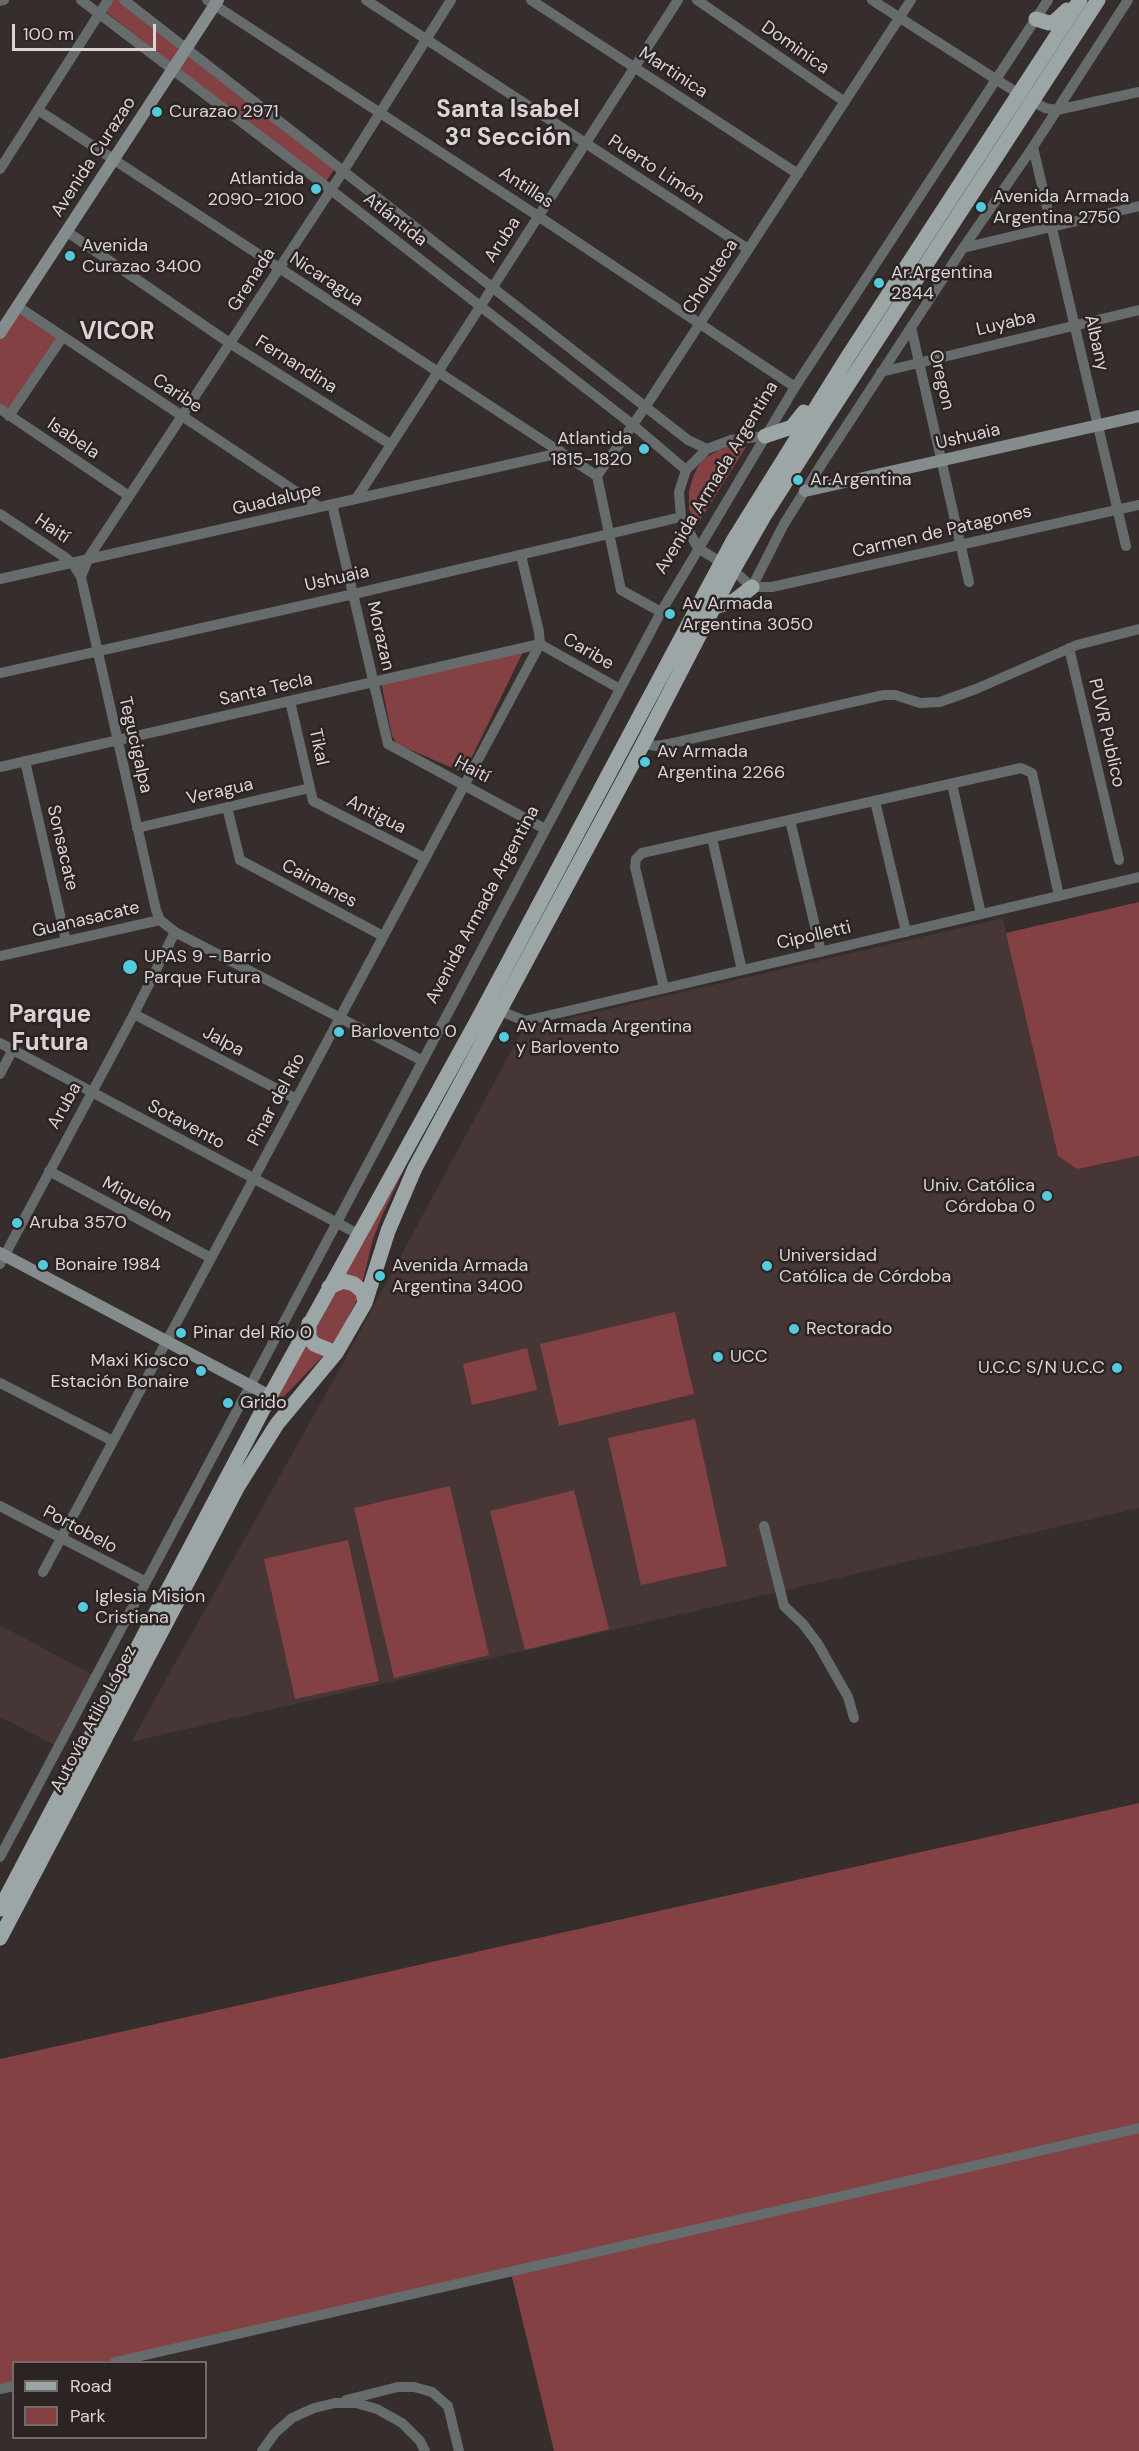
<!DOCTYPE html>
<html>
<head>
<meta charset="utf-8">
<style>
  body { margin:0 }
  #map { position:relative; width:1139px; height:2451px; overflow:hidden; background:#362d2d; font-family:"DM Sans",sans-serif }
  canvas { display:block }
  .legend { position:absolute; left:12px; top:2361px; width:195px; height:78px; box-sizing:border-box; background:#2c2323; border:2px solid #726a6a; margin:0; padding:8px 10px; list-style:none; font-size:18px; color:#dad4d4 }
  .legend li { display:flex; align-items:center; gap:12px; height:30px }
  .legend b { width:30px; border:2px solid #726a6a }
  .scale { position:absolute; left:12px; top:24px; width:144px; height:27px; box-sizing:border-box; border:3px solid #dad4d4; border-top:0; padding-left:8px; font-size:18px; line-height:21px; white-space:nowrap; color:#dad4d4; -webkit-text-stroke:4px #2c2323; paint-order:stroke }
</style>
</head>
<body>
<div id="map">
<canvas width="1139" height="2451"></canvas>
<ul class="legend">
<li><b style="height:8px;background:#9ca6a7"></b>Road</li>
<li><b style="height:16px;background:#844144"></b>Park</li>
</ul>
<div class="scale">100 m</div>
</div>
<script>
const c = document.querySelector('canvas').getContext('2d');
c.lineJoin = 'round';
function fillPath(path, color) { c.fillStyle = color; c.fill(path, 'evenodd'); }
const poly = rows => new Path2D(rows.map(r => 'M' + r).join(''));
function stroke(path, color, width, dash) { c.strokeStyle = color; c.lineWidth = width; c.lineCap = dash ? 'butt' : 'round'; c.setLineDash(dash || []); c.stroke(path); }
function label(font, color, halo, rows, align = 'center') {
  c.font = font + ' "DM Sans",sans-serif'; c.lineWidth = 5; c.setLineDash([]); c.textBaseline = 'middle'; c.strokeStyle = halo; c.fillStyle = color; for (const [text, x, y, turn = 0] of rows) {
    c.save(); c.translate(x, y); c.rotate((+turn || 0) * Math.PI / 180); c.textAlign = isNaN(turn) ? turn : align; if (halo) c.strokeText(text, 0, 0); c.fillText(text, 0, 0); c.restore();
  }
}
const built = poly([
  [1003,918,1058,1156,1077,1169,1139,1156,1139,1508,131,1742,343,1363,523,1029],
  [0,1625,95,1676,58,1747,0,1717]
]);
const green = poly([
  [112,0,120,0,184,46,172,64,105,11],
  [187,54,336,167,322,187,178,68],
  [19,310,60,337,9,412,0,406,0,338],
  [733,445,746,447,697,525,689,509,689,491,693,477,701,460,719,450],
  [523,652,464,773,397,744,392,736,381,682],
  [1139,902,1139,1156,1077,1169,1058,1156,1006,933],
  [415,1146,382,1216,373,1239,362,1284,344,1277],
  [344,1285,354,1290,358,1298,334,1344,326,1347,314,1333,336,1290],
  [675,1312,694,1394,559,1426,540,1344],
  [305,1342,324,1355,271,1410],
  [527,1348,537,1390,472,1405,463,1364],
  [695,1419,727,1566,641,1585,608,1438],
  [450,1486,489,1655,394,1678,354,1508],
  [574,1490,609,1629,525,1650,490,1511],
  [348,1540,379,1681,295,1699,264,1559],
  [1139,1803,1139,2451,554,2451,511,2273,116,2362,14,2362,13,2386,0,2389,0,2059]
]);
const street = poly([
  [81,0,331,190,633,425,686,470],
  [124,0,688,440,707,449],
  [207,0,538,216,795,387],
  [366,0,748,249],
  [531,0,798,174],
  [697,0,845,102],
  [872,0,1019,94,1045,108,1057,110,1139,92],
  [0,1,4,0],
  [38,110,597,476],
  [1033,147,1126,546],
  [0,169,108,0],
  [66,231,231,344,390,444],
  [963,248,1139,206],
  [17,306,319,507],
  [911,327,969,582],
  [881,372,1139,310],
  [0,409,129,496],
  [9,416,62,338],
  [356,499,678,0],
  [332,504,388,744,545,829],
  [0,514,66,558,73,564,81,577,156,910,160,920,175,932,423,1061],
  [81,577,89,557,344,170,451,0],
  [0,579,551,455,560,451],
  [752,587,784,524,823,462,963,248,1033,147,1128,0],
  [752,587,772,587,1139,505],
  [752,587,733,570,698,548,681,517,679,492,686,470,707,449,731,440,765,436],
  [661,612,621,590,597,476,646,406,911,0],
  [540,644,620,689],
  [1069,648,1119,860],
  [0,673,354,594,681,517],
  [290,701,313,801,425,858],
  [643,744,657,746,668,744,883,695,895,695,920,703,940,702,976,689,1077,645,1139,629],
  [25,761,66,941],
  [0,767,540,644],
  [952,784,981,914],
  [875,801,906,932],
  [227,807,240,860,383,936],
  [790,820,821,952],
  [137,828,310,788],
  [712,838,742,970],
  [0,956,160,920],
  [664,988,635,867,636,859,642,853,1021,768,1032,773,1059,896],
  [498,1010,525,1021,1139,877],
  [134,1014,296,1099],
  [0,1043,358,1234],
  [0,1074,12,1051],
  [49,1171,211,1258],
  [0,1264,134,1014,175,932],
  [0,1383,113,1441],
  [0,1506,146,1582],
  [764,1526,784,1606,803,1624,818,1644,848,1697,854,1718],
  [43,1572,540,644,539,632,521,555],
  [0,1857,661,612,795,387,1048,0],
  [115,2362,1139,2128],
  [0,2389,14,2386],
  [346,2400,398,2387,414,2387,432,2392,448,2406,459,2451],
  [262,2451,275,2433,292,2418,314,2408,335,2403,356,2403,377,2409,402,2423,420,2441,425,2451]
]);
const secondary = poly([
  [0,333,218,0],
  [805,491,1139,416],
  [0,1253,270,1396]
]);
const primary = poly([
  [1036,19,1049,23,1054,22,1067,10],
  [765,436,792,427,804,412],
  [714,607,734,601,752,587],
  [329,1287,343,1281,354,1284,363,1292,365,1303],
  [309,1323,309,1337,314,1344,336,1353],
  [0,1909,270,1396,476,1023,733,541,847,358,1080,0],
  [0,1938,238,1486,277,1424,336,1353,365,1303,388,1231,415,1168,643,744,733,570,764,516,825,420,1098,0]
]);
const markers = [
  [157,112,6,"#54cadd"],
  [316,189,6,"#54cadd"],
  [981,207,6,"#54cadd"],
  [70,256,6,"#54cadd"],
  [879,283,6,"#54cadd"],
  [644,449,6,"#54cadd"],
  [798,480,6,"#54cadd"],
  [670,614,6,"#54cadd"],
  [645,762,6,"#54cadd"],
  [130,967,8,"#54cadd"],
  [339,1032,6,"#54cadd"],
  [504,1037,6,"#54cadd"],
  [1047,1196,6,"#54cadd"],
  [17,1223,6,"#54cadd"],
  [43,1265,6,"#54cadd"],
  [767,1266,6,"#54cadd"],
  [380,1276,6,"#54cadd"],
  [794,1329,6,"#54cadd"],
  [181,1333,6,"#54cadd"],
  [718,1357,6,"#54cadd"],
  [1117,1368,6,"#54cadd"],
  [201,1371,6,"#54cadd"],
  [228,1403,6,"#54cadd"],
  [83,1607,6,"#54cadd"]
];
const streetNames = [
  ["Dominica",795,48,35],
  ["Martinica",673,73,33],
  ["Avenida Curazao",94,157,-57],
  ["Puerto Limón",656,170,33],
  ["Antillas",526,188,33],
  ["Atlántida",395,220,38],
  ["Aruba",503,240,-57],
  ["Choluteca",711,277,-57],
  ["Grenada",252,280,-57],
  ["Nicaragua",326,280,33],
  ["Luyaba",1006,324,-13],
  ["Albany",1096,343,77],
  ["Fernandina",296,365,32],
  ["Oregon",941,380,77],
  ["Caribe",177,394,34],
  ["Ushuaia",968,437,-13],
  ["Isabela",73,439,34],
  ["Avenida Armada Argentina",717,478,-59],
  ["Guadalupe",277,500,-13],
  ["Haití",52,529,34],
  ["Carmen de Patagones",942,532,-13],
  ["Ushuaia",337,579,-13],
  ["Morazan",380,636,77],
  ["Caribe",588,652,30],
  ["Santa Tecla",266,690,-13],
  ["PUVR Publico",1106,733,77],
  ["Tegucigalpa",135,745,77],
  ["Tikal",318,747,78],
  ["Haití",472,770,28],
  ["Veragua",220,792,-13],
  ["Antigua",376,815,27],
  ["Sonsacate",62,848,77],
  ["Caimanes",319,884,28],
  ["Avenida Armada Argentina",483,905,-62],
  ["Guanasacate",86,920,-13],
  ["Cipolletti",814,936,-13],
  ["Jalpa",223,1042,28],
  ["Pinar del Río",277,1100,-62],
  ["Aruba",65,1106,-61],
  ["Sotavento",186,1125,28],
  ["Miquelon",137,1200,28],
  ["Portobelo",80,1530,28],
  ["Autovía Atilio López",94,1719,-62]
];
const poiNames = [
  ["Curazao 2971",169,112],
  ["Atlantida",304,179,"right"],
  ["2090-2100",304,200,"right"],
  ["Avenida Armada",993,197],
  ["Argentina 2750",993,218],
  ["Avenida",82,246],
  ["Curazao 3400",82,267],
  ["Ar.Argentina",891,273],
  ["2844",891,294],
  ["Atlantida",632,439,"right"],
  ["1815-1820",632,460,"right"],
  ["Ar.Argentina",810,480],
  ["Av Armada",682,604],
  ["Argentina 3050",682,625],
  ["Av Armada",657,752],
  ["Argentina 2266",657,773],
  ["UPAS 9 - Barrio",144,957],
  ["Parque Futura",144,978],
  ["Av Armada Argentina",516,1027],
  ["y Barlovento",516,1048],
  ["Barlovento 0",351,1032],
  ["Univ. Católica",1035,1186,"right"],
  ["Córdoba 0",1035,1207,"right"],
  ["Aruba 3570",29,1223],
  ["Universidad",779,1256],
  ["Católica de Córdoba",779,1277],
  ["Bonaire 1984",55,1265],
  ["Avenida Armada",392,1266],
  ["Argentina 3400",392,1287],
  ["Rectorado",806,1329],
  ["Pinar del Río 0",193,1333],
  ["UCC",730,1357],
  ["Maxi Kiosco",189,1361,"right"],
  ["Estación Bonaire",189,1382,"right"],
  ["U.C.C S/N U.C.C",1105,1368,"right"],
  ["Grido",240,1403],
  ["Iglesia Mision",95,1597],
  ["Cristiana",95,1618]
];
const districtNames = [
  ["Santa Isabel",508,111],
  ["3ª Sección",508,139],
  ["VICOR",117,333],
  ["Parque",50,1016],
  ["Futura",50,1044]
];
fillPath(built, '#463636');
fillPath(green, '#844144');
stroke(street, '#666b6c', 10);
stroke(secondary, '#858c8e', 12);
stroke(primary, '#9ca6a7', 15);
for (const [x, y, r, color] of markers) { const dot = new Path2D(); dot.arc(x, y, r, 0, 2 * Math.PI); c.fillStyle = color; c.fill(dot); stroke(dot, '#2c2323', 2); }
label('18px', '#dad4d4', '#2c2323', streetNames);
label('18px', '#dad4d4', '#2c2323', poiNames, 'left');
label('bold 24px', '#dad4d4', '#2c2323', districtNames);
</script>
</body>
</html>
